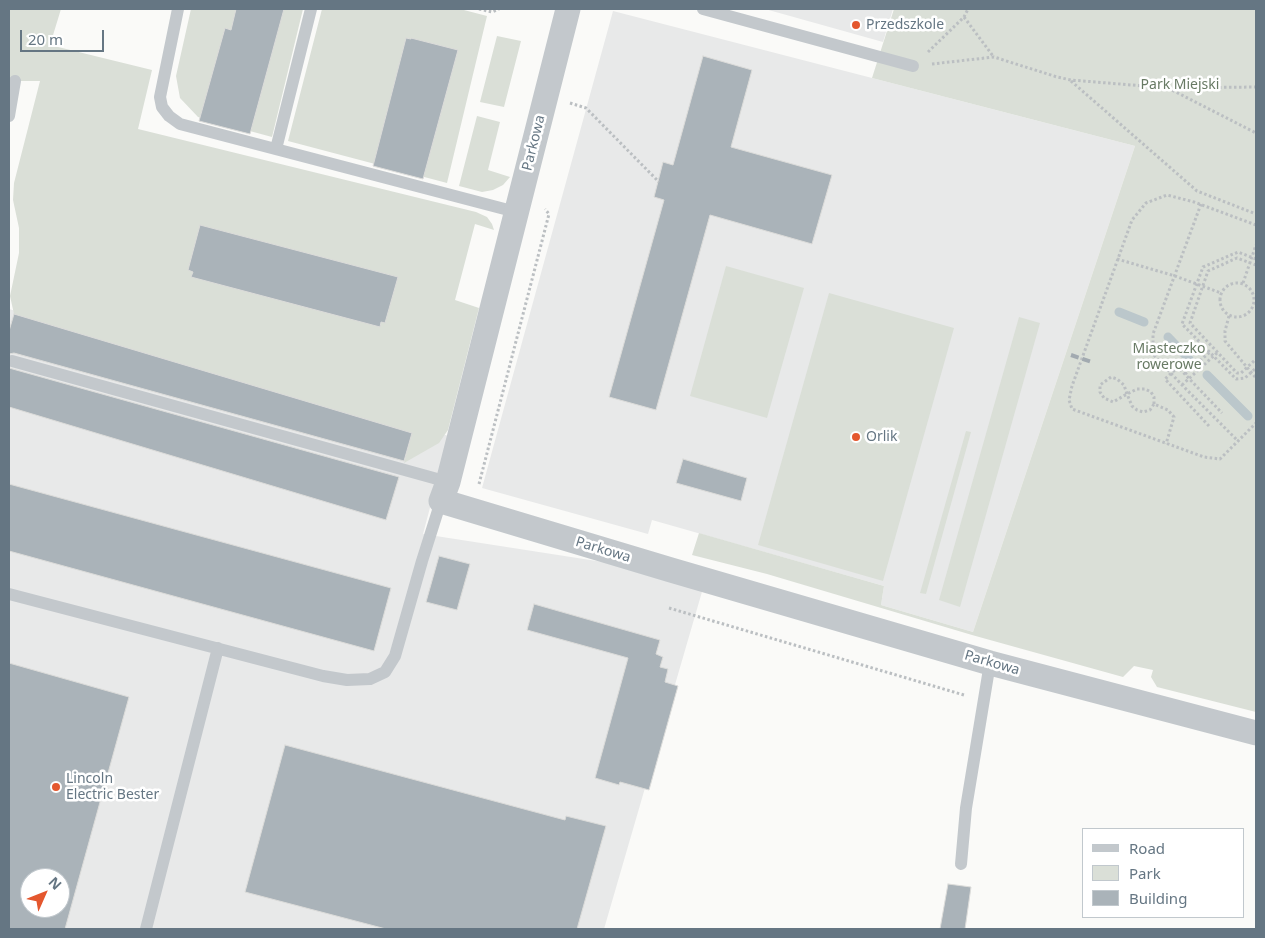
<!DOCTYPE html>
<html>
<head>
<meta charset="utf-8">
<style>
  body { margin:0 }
  #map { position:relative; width:1265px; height:938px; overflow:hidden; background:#fafaf8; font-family:"Noto Sans",sans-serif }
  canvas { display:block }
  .frame { position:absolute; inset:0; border:10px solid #657683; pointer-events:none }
  .legend { position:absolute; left:1082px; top:828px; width:162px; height:90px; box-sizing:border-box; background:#fff; border:1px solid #c1c8cd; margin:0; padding:6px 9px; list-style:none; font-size:15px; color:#657683 }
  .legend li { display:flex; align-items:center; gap:10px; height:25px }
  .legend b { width:25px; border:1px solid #c1c8cd }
  .north { position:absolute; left:20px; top:868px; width:50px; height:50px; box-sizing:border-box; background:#fff; border:1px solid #c1c8cd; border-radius:50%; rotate:46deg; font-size:14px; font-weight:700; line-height:20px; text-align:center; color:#657683 }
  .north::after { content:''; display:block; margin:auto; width:18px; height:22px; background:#e4572e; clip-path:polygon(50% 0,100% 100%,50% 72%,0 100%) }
  .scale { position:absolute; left:20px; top:30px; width:84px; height:22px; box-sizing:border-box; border:2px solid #657683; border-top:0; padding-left:6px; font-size:15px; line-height:18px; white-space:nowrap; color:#657683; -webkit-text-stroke:4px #fff; paint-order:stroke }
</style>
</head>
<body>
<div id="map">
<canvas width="1265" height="938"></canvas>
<div class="frame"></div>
<ul class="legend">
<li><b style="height:6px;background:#c3c8cc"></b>Road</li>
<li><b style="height:14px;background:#dadfd7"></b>Park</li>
<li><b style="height:14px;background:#aab3b9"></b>Building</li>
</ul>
<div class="north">N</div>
<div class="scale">20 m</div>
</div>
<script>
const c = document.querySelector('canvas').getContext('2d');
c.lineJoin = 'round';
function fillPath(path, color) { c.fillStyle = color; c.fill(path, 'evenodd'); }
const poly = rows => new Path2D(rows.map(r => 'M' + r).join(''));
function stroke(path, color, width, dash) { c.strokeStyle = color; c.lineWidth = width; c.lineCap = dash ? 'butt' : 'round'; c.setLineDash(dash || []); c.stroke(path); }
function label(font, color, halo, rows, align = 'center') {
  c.font = font + ' "Noto Sans",sans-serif'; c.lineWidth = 5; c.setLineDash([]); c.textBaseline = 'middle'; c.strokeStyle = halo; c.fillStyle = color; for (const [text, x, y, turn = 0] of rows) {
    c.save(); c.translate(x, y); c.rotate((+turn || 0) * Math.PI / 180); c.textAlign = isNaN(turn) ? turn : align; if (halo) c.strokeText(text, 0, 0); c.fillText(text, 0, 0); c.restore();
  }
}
const built = poly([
  [765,9,893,9,883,42],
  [613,11,1135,146,973,632,881,605,884,586,652,520,648,534,482,488],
  [9,309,449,436,423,534,706,578,604,929,9,929],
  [30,878,60,878,60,908,30,908]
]);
const green = poly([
  [9,9,61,9,50,45,152,70,138,129,476,212,487,217,492,224,494,230,475,224,455,300,479,308,448,430,439,443,404,463,412,433,14,314,10,296,19,253,19,228,13,200,14,183,40,81,9,81],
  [191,9,303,9,272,137,198,117,180,98,176,76],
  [322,9,460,9,487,16,447,183,288,141],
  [894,9,1256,9,1256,712,1157,687,1151,677,1153,670,1134,666,1123,677,972,635,767,574,692,555,699,533,884,586,881,605,973,632,1135,146,872,78],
  [497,36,521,41,504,107,480,102],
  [477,116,500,122,488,170,510,177,503,185,493,190,482,192,459,186],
  [726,266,804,288,767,418,690,396],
  [829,293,954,328,883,581,758,545],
  [1019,317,1040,323,960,607,939,600],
  [966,431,971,432,926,594,920,593]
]);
const stream = poly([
  [1119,312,1144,322],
  [1168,337,1189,359],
  [1207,375,1248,416]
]);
const building = poly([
  [236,9,284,9,250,134,199,121,225,28,231,30,236,9],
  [406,38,411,39,411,38,458,50,423,179,373,166,406,38],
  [703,56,752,70,731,147,832,175,812,244,710,215,656,410,609,397,664,200,654,197,663,162,673,165,703,56],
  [200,225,398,277,385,323,381,322,380,327,191,277,193,272,188,270,200,225],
  [14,314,412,433,404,461,14,353,9,354,9,331,14,314],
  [9,368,399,477,386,520,9,407,9,368],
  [683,459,747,478,741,501,676,483,683,459],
  [9,484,391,588,374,651,9,551,9,484],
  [439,556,470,564,457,610,426,602,439,556],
  [534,604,660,640,656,654,663,657,660,667,668,669,665,682,678,686,649,790,620,782,619,785,595,778,628,658,527,630,534,604],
  [9,663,129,697,65,929,9,929,9,663],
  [30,878,60,878,60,908,30,908,30,878],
  [285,745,565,820,566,816,606,826,577,929,386,929,245,892,285,745],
  [948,884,971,887,965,929,940,929,948,884]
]);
const path = poly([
  [479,9,492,12,499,9],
  [964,17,993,56],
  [928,52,964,17,968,9],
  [932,64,994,57,1057,77,1071,80,1168,88,1256,133],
  [1071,81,1197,191,1256,214],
  [1169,88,1256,87],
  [570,103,586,108,659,182],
  [1201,204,1153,334,1153,354,1182,385,1238,441],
  [1256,225,1194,202,1167,195,1146,203,1132,220,1072,386,1069,400,1072,409,1204,457,1220,459,1256,423],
  [1117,259,1175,276,1221,293],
  [1256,259,1238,252,1203,267,1182,324,1236,379,1245,378,1256,368],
  [1256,265,1237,258,1208,271,1190,323,1237,373,1241,373,1256,359],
  '1220 300a17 17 0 1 1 34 0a17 17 0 1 1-34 0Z',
  [1243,283,1256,245],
  [1229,316,1225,331,1225,341,1256,378],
  [1185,374,1210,352],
  [1182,385,1218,352],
  [1154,404,1154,397,1151,392,1145,389,1137,389,1127,394,1113,402,1104,398,1100,392,1100,385,1111,377,1117,379,1124,385,1127,394,1132,406,1137,410,1143,412,1150,410,1154,404,1168,410,1174,417,1166,444],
  [1209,426,1165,379,1178,367,1222,413],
  [479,484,549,214,545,209],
  [669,608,964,695]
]);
const lane = poly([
  [178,9,160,97,162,107,169,116,180,124,516,212],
  [703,9,913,66],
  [9,116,15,81],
  [276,149,311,9],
  [12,361,448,482],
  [9,594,323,676,347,680,370,679,385,672,395,656,422,561,441,501],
  [961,864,966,808,990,663],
  [146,929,218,648]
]);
const street = poly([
  [568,9,448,482,441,501,671,570,990,663,1256,733]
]);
const rail = poly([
  [1071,355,1092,362]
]);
const markers = [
  [856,25,5,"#e4572e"],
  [856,437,5,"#e4572e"],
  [56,787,5,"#e4572e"]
];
const poiNames = [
  ["Przedszkole",866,25],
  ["Orlik",866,437],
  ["Lincoln",66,779],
  ["Electric Bester",66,795]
];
const parkNames = [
  ["Park Miejski",1180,85],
  ["Miasteczko",1169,349],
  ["rowerowe",1169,365]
];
const streetNames = [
  ["Parkowa",534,143,-76],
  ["Parkowa",603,550,17],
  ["Parkowa",992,663,16]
];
fillPath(built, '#e8e9e9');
fillPath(green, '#dadfd7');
stroke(stream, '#bbc7cb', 9);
fillPath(building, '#aab3b9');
stroke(building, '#dcdcda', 1);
stroke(path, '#bbbfc2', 3, [2.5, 2.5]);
stroke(lane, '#c3c8cc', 12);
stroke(street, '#c3c8cc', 25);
stroke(rail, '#a2aab0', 4, [8, 4]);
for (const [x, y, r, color] of markers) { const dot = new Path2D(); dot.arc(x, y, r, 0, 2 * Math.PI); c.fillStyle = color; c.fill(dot); stroke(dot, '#fff', 2); }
label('14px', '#657683', '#fff', poiNames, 'left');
label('14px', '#687a64', '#fff', parkNames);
label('14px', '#657683', '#fff', streetNames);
</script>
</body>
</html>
